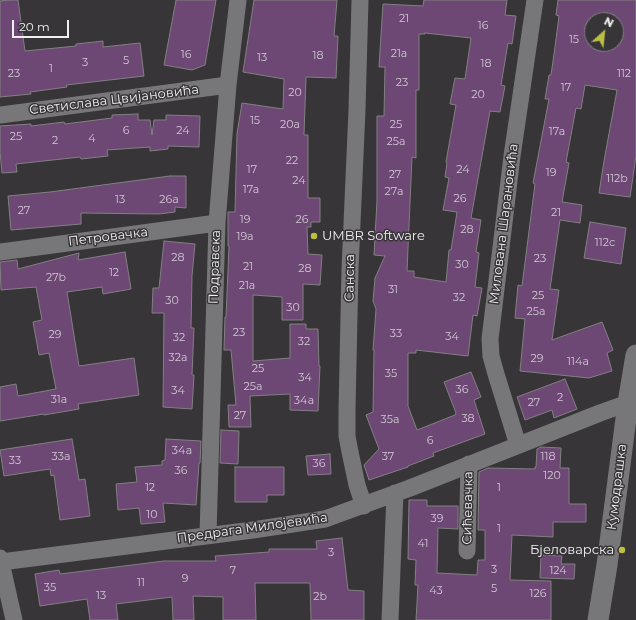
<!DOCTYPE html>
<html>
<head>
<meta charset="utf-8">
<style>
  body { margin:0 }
  #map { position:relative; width:636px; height:620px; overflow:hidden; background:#373537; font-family:Montserrat,sans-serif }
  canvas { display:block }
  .north { position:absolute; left:584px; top:12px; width:40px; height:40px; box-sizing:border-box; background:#373537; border:1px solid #818081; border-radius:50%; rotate:27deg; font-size:11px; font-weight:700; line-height:16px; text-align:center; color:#f1f0f1 }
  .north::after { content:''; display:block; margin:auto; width:14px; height:18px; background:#bdbf43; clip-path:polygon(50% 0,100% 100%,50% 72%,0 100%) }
  .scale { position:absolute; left:12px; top:20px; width:57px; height:18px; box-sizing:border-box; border:2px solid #f1f0f1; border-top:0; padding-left:5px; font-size:12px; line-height:14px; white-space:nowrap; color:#f1f0f1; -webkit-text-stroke:3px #373537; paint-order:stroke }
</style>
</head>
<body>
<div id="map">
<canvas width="636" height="620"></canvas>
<div class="north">N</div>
<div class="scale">20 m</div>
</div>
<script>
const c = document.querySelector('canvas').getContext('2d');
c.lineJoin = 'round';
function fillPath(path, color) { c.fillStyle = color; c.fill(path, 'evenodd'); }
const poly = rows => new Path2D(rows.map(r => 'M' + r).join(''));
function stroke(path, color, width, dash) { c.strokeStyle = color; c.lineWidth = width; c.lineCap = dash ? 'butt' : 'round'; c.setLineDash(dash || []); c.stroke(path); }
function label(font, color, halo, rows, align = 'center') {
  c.font = font + ' Montserrat,sans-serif'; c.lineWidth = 3; c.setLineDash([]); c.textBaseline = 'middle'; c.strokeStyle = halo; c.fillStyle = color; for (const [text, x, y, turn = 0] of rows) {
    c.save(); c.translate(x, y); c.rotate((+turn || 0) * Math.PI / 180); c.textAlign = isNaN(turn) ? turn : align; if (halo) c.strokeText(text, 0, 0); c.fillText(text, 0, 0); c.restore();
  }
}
const building = poly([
  [9,0,18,0,25,51,76,46,76,44,103,41,103,47,140,43,144,76,66,85,67,87,30,92,31,94,0,97,0,1,9,0],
  [176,0,216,0,205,65,192,70,164,65,176,0],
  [254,0,337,0,334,36,338,36,336,78,306,77,304,135,308,135,308,198,320,198,320,222,311,222,311,227,307,227,308,254,322,255,320,285,303,284,303,320,282,320,282,297,253,295,253,361,290,358,290,324,306,324,306,329,318,329,319,366,320,366,318,411,290,410,290,394,250,396,251,427,229,427,228,405,236,405,231,350,224,350,225,317,226,317,229,246,228,246,228,212,235,212,237,134,242,103,283,109,284,79,243,72,254,0],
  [424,0,507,0,505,15,516,16,512,44,508,43,501,85,505,86,500,112,490,111,471,218,481,220,476,252,479,253,475,287,482,288,477,316,473,315,468,356,416,350,416,353,408,353,408,406,417,430,455,415,456,413,444,382,471,372,481,397,474,400,485,434,433,453,434,456,408,466,408,467,369,480,364,465,379,449,366,415,373,412,374,350,373,350,376,309,373,301,375,278,385,256,374,255,377,201,377,116,384,116,385,67,379,67,383,4,423,6,424,0],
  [425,33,471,38,465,79,455,78,450,104,456,105,446,162,447,163,445,177,449,178,443,210,457,212,451,250,449,250,446,282,414,277,414,271,407,271,412,157,416,158,416,90,419,90,419,34,425,34,425,33],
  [558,0,636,0,636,156,630,197,599,193,604,161,617,90,585,85,581,109,576,108,566,162,569,163,562,202,582,205,580,223,560,220,550,289,559,290,552,340,602,322,613,350,607,353,612,371,589,378,520,371,525,319,515,318,518,285,522,286,535,184,533,183,549,99,545,99,549,75,551,75,555,47,559,16,556,15,558,0],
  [592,20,616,20,616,44,592,44,592,20],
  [138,114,138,120,150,120,152,135,154,120,166,120,166,115,200,116,199,147,168,146,168,149,150,151,150,147,107,150,108,156,81,159,80,157,16,164,17,172,2,173,0,152,0,126,31,124,31,126,64,122,65,124,112,118,112,115,138,114],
  [170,176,186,176,186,208,175,207,175,212,159,214,81,213,81,224,11,230,8,196,50,192,170,176],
  [590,222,626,228,621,264,584,258,590,222],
  [164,241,195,244,192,276,191,328,194,328,192,375,194,375,192,409,163,407,164,313,152,313,153,288,159,288,164,241],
  [125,252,131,289,103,294,102,287,67,292,79,366,134,358,139,395,78,404,79,409,44,415,44,414,0,421,0,387,16,384,18,396,56,389,49,353,39,355,33,322,42,320,36,287,1,290,0,262,17,260,18,269,79,253,78,260,125,252],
  [565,379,577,409,554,418,552,410,525,420,517,397,565,379],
  [221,430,239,431,238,464,220,463,221,430],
  [72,439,79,480,85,479,90,516,60,520,54,475,51,476,50,469,4,476,0,450,72,439],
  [166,439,201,441,200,463,199,463,196,505,163,503,165,522,141,524,139,508,118,510,116,484,137,482,135,467,162,465,162,461,165,460,166,439],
  [541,447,561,448,560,468,569,468,569,504,586,504,586,522,553,522,553,537,512,535,510,580,551,581,551,620,416,620,418,585,415,585,416,560,408,559,409,500,427,500,427,506,458,506,458,529,438,528,437,573,477,575,478,560,485,560,485,530,478,530,479,472,488,468,535,469,535,467,536,467,537,449,541,447],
  [330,454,331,474,308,475,306,456,330,454],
  [235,467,284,467,284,495,267,495,267,502,235,502,235,467],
  [342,538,348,590,364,591,364,620,311,620,310,583,255,583,256,620,223,620,223,597,193,596,194,620,173,620,172,597,116,604,118,620,90,620,87,599,40,606,35,574,59,570,60,574,164,561,216,561,215,556,269,552,269,549,317,549,316,541,342,538],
  [541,555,562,556,561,564,575,564,574,579,540,578,541,555]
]);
const minor = poly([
  [360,0,357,110,350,269,347,410,347,436,350,452,357,485,364,506],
  [0,115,228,85],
  [0,252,217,223],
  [518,445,496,374,491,356,490,339,512,156,535,0],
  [208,535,217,223,228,85,238,0],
  [467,551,469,464],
  [0,558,14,620],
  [1,562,253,530,325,519,410,488,600,413,628,403],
  [390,620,395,493]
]);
const tertiary = poly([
  [598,620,607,565,628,403,636,355]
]);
const markers = [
  [314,236,4,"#bdbf43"],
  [622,550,4,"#bdbf43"]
];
const numberNames = [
  ["21",404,19],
  ["16",483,26],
  ["15",574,40],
  ["21a",399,54],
  ["16",186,55],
  ["18",318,56],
  ["13",262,58],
  ["5",126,61],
  ["3",85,63],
  ["18",486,64],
  ["1",51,69],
  ["23",14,74],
  ["112",624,74],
  ["23",402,83],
  ["17",566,88],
  ["20",295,93],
  ["20",478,95],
  ["15",255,121],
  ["20a",290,125],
  ["25",396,125],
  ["6",126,131],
  ["24",183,131],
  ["17a",557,132],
  ["25",16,137],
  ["4",92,139],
  ["2",55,141],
  ["25a",396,142],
  ["22",292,161],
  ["17",252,170],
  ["24",463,170],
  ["19",551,173],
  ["27",395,175],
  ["112b",617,179],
  ["24",299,181],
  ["17a",251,190],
  ["27a",394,192],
  ["26",460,199],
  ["13",120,200],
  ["26a",169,200],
  ["27",24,211],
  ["21",556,213],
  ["19",245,220],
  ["26",302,220],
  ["28",467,230],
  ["19a",245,237],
  ["112c",605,243],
  ["28",178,258],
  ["23",540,259],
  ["30",462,265],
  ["21",248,267],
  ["28",305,269],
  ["12",114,273],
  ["27b",56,278],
  ["21a",247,286],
  ["31",393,290],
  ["25",538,296],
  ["32",459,298],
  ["30",172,301],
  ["30",293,308],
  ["25a",536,312],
  ["23",239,333],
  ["33",396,334],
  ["29",55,335],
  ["34",452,337],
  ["32",179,338],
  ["32",304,342],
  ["32a",178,358],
  ["29",537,359],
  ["114a",578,362],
  ["25",258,369],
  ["35",391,374],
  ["34",305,378],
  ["25a",253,387],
  ["36",462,390],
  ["34",178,391],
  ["2",560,398],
  ["31a",59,400],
  ["34a",304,401],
  ["27",534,403],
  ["27",240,416],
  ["38",468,419],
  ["35a",390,420],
  ["6",430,441],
  ["34a",182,451],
  ["33a",61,457],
  ["37",388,457],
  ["118",548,457],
  ["33",15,461],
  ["36",319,464],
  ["36",181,471],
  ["120",552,476],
  ["12",150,488],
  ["1",499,488],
  ["10",152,515],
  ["39",437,519],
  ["1",499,529],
  ["41",423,544],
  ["3",331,553],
  ["3",494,570],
  ["7",233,571],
  ["124",558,571],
  ["9",185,579],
  ["11",141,583],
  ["35",50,588],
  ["5",494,589],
  ["43",436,591],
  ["126",538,594],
  ["13",101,596],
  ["2b",320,597]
];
const streetNames = [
  ["Светислава Цвијановића",114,100,-7],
  ["Милована Шарановића",504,224,-83],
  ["Петровачка",108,237,-7],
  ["Подравска",215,267,-88],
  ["Санска",350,278,-89],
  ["Кумодрашка",617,487,-83],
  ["Сићевачка",468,508,-89],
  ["Предрага Милојевића",252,528,-8]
];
const poiNames = [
  ["UMBR Software",322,236],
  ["Бјеловарска",614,550,"right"]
];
fillPath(building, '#6d4875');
stroke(building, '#828082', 1);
stroke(minor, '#777678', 17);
stroke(tertiary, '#777678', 21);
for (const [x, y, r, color] of markers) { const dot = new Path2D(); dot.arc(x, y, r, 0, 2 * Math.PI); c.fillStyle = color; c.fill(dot); stroke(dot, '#373537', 1.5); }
label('11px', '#d0c6d2', null, numberNames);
label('13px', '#f1f0f1', '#373537', streetNames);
label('13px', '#f1f0f1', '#373537', poiNames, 'left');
</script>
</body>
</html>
